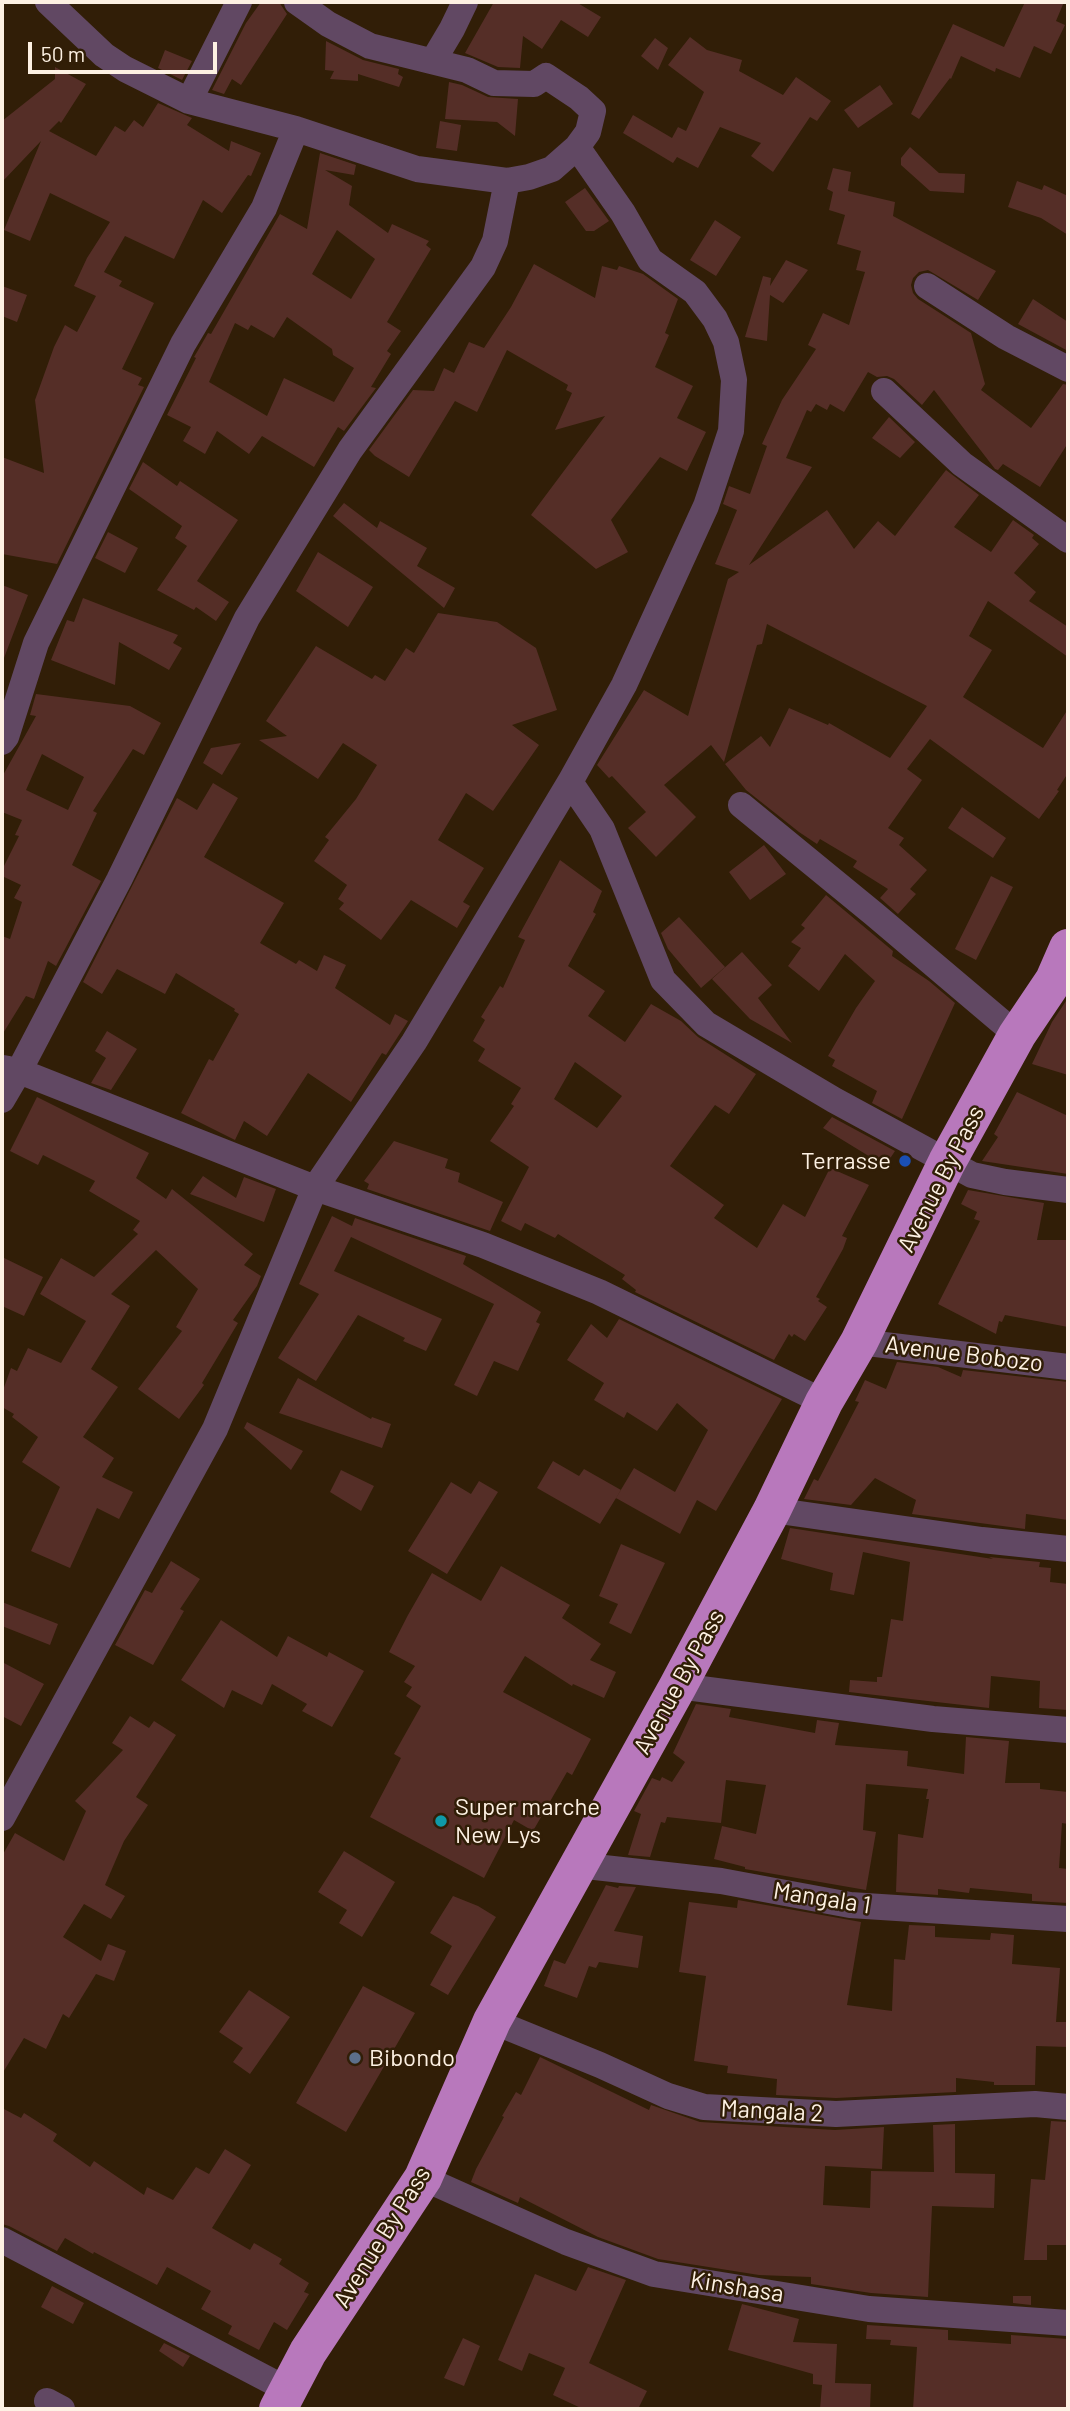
<!DOCTYPE html>
<html>
<head>
<meta charset="utf-8">
<style>
  body { margin:0 }
  #map { position:relative; width:1070px; height:2411px; overflow:hidden; background:#311e07; font-family:Barlow,sans-serif }
  canvas { display:block }
  .frame { position:absolute; inset:0; border:4px solid #fdf1e3; pointer-events:none }
  .scale { position:absolute; left:28px; top:42px; width:189px; height:32px; box-sizing:border-box; border:4px solid #fdf1e3; border-top:0; padding-left:9px; font-size:21px; line-height:24px; white-space:nowrap; color:#fdf1e3; -webkit-text-stroke:5px #311e07; paint-order:stroke }
</style>
</head>
<body>
<div id="map">
<canvas width="1070" height="2411"></canvas>
<div class="frame"></div>
<div class="scale">50 m</div>
</div>
<script>
const c = document.querySelector('canvas').getContext('2d');
c.lineJoin = 'round';
function fillPath(path, color) { c.fillStyle = color; c.fill(path, 'evenodd'); }
const poly = rows => new Path2D(rows.map(r => 'M' + r).join(''));
function stroke(path, color, width, dash) { c.strokeStyle = color; c.lineWidth = width; c.lineCap = dash ? 'butt' : 'round'; c.setLineDash(dash || []); c.stroke(path); }
function label(font, color, halo, rows, align = 'center') {
  c.font = font + ' Barlow,sans-serif'; c.lineWidth = 5; c.setLineDash([]); c.textBaseline = 'middle'; c.strokeStyle = halo; c.fillStyle = color; for (const [text, x, y, turn = 0] of rows) {
    c.save(); c.translate(x, y); c.rotate((+turn || 0) * Math.PI / 180); c.textAlign = isNaN(turn) ? turn : align; if (halo) c.strokeText(text, 0, 0); c.fillText(text, 0, 0); c.restore();
  }
}
const building = poly([
  [261,2,279,2,287,14,241,85,232,79,224,94,212,90,246,23],
  [494,2,576,2,601,17,588,37,561,20,542,49,523,36,520,68,498,67,465,53],
  [1025,2,1064,2,1056,21,1065,25,1051,54,1034,46,1020,78,996,68,995,72,961,56,951,79,950,78,919,119,911,114,953,24,1004,47],
  [690,37,707,50,742,60,739,71,783,95,796,77,831,101,817,121,810,117,773,172,751,156,761,143,720,127,698,168,677,157,673,163,623,133,633,115,672,138,678,127,686,131,704,92,668,65],
  [655,38,668,48,658,70,641,56],
  [326,41,363,60,399,69,398,74,403,77,399,87,358,74,358,81,330,79,334,71,325,70],
  [165,50,192,61,182,80,158,68],
  [55,67,86,84,61,123,59,121,49,131,96,156,115,126,125,132,134,120,143,127,158,103,192,118,187,125,229,151,231,141,261,153,251,176,248,175,222,213,203,200,174,259,125,236,104,272,122,281,119,286,154,303,122,369,142,378,138,385,144,387,57,564,2,554,2,457,44,473,35,400,54,347,65,325,77,332,96,296,74,286,87,258,110,222,50,193,30,241,4,230,41,141,2,182,2,121,55,79],
  [449,82,462,85,488,97,518,99,515,136,497,122,445,119],
  [880,85,893,104,858,128,844,110],
  [440,121,461,125,457,151,436,148],
  [910,147,939,173,965,174,964,193,930,191,901,165,901,158],
  [320,153,356,165,354,175,325,170,352,186,349,205,388,233,392,224,429,241,426,245,431,249,387,322,401,331,387,351,391,354,371,387,376,388,344,431,338,427,314,467,262,436,249,454,217,431,205,454,183,441,191,427,167,415,196,358,194,357,197,352,208,333,211,334,280,214,307,229],
  [337,230,375,259,351,299,312,274],
  [287,317,332,349,333,355,354,368,334,402,284,378,267,416,209,382,235,323,248,330,251,325,274,338],
  [833,168,851,172,848,191,895,202,893,216,996,271,978,300,928,270,919,272,913,278,911,285,913,293,918,299,971,333,985,384,981,390,1031,428,1063,384,1068,385,1068,443,1040,487,1003,464,998,470,995,469,934,390,922,405,894,379,887,376,877,377,868,372,844,412,830,404,827,410,816,404,811,412,807,410,786,458,812,467,749,565,827,510,854,549,878,521,895,536,946,470,979,495,954,527,991,552,1013,520,1034,535,1032,538,1039,544,1014,573,1036,592,1029,601,1068,627,1068,657,988,601,969,636,992,650,963,697,1043,748,1068,709,1068,773,1057,790,1059,791,1039,819,930,739,907,769,922,780,888,828,904,838,899,845,927,870,910,889,916,894,898,914,880,898,888,889,853,867,857,861,820,839,817,844,799,832,746,790,725,764,761,736,770,747,789,708,828,725,829,723,890,758,927,706,767,624,762,644,757,645,724,762,711,745,664,785,696,817,656,857,628,828,646,812,612,776,609,778,597,765,644,690,688,716,728,579,739,572,715,564,737,510,723,504,729,486,750,494,767,446,762,444,782,400,816,349,808,345,823,313,849,325,865,272,856,270,861,251,837,244,845,215,829,210,833,192,827,189],
  [1017,181,1042,190,1044,185,1068,196,1068,235,1041,218,1008,207],
  [585,188,609,221,594,231,586,231,565,202],
  [715,220,741,237,716,276,690,260],
  [786,260,808,270,783,303,770,295,767,341,745,337,763,276,771,278,770,286],
  [534,264,595,298,602,266,617,270,619,266,643,274,678,299,665,333,669,335,655,367,693,386,677,418,706,432,687,471,660,457,611,520,628,552,596,569,531,515,605,416,555,430,572,393,566,390,568,385,507,350,477,412,455,401,409,477,375,456,369,450,413,390,434,391,444,368,454,373,469,342,484,348,511,307],
  [2,286,27,295,17,322,2,316],
  [1033,299,1068,322,1068,351,1018,324],
  [889,417,915,442,900,458,872,438],
  [143,462,177,486,180,481,238,520,197,581,229,602,216,621,196,607,194,610,157,590,187,546,175,538,182,526,129,489],
  [344,503,377,528,380,521,427,548,417,566,455,588,444,608,333,516],
  [108,532,138,548,125,573,95,558],
  [318,552,373,587,348,627,296,591],
  [2,585,28,595,4,658,2,658],
  [83,598,178,635,173,643,182,648,169,670,119,642,115,685,51,660,67,620,74,622],
  [438,613,497,622,536,648,557,710,512,725,539,745,493,811,466,793,438,840,484,868,463,902,470,906,457,928,411,900,381,940,339,909,344,903,338,899,347,885,314,861,329,840,325,837,356,799,377,765,343,743,318,779,259,740,287,736,266,721,316,646,372,679,375,675,385,681,406,648,414,653],
  [36,694,130,706,161,723,144,755,133,749,93,811,97,813,72,865,101,881,56,966,48,961,34,999,26,996,2,1035,2,936,10,939,22,902,14,898,21,885,2,876,2,870,19,836,15,835,22,820,2,812,2,777,36,716,30,715],
  [42,754,84,777,68,810,26,790],
  [241,743,222,775,203,763,211,748],
  [213,783,238,798,204,857,284,903,260,943,296,964,299,960,317,971,324,955,346,965,335,988,390,1025,395,1014,408,1021,386,1055,382,1053,351,1102,308,1073,267,1136,244,1121,235,1140,181,1113,209,1059,213,1061,239,1014,234,1011,235,1009,176,973,165,994,117,969,102,994,83,982,177,798,197,810],
  [962,807,1006,838,993,858,948,828],
  [764,845,786,874,750,900,729,872],
  [560,860,602,891,593,912,596,914,568,966,605,991,588,1016,625,1042,651,1004,681,1021,698,1037,756,1074,729,1114,715,1105,670,1166,724,1205,714,1218,757,1248,783,1204,805,1217,830,1168,869,1185,842,1236,847,1238,843,1249,816,1297,820,1299,818,1301,827,1307,805,1341,794,1334,792,1337,789,1334,774,1360,635,1292,636,1290,622,1279,625,1275,558,1234,555,1238,525,1223,521,1231,501,1221,529,1167,490,1141,514,1106,511,1104,521,1088,478,1061,485,1049,473,1041,485,1020,481,1017,500,986,503,988,525,940,518,937],
  [575,1062,622,1096,597,1128,554,1099],
  [991,876,1013,887,976,960,955,949],
  [826,895,893,951,892,956,929,981,955,1003,902,1119,872,1103,877,1091,832,1066,835,1060,828,1056,856,1008,875,981,845,954,819,991,788,966,801,948,791,942,805,928,801,925],
  [679,917,725,967,701,988,668,949,661,933],
  [742,952,772,985,758,998,792,1043,750,1019,712,979],
  [1068,998,1068,1075,1032,1064,1052,1022],
  [107,1031,137,1049,111,1090,91,1083,106,1058,95,1051],
  [1017,1092,1068,1116,1068,1174,982,1161,998,1137,994,1134],
  [37,1097,149,1153,136,1178,166,1199,172,1189,253,1254,244,1265,261,1276,257,1286,233,1320,238,1323,202,1383,204,1385,179,1419,138,1389,182,1331,176,1327,198,1289,156,1250,111,1294,130,1306,91,1369,118,1387,83,1437,114,1458,102,1477,133,1492,119,1519,97,1508,70,1568,31,1551,60,1487,22,1462,38,1437,12,1417,14,1414,2,1407,2,1393,11,1368,17,1371,28,1348,61,1363,86,1321,40,1294,61,1258,94,1277,138,1234,133,1230,140,1221,89,1191,95,1181,43,1155,38,1165,10,1151],
  [832,1117,895,1151,885,1166,823,1128],
  [394,1141,448,1159,445,1168,460,1173,458,1182,503,1202,490,1231,367,1189,369,1184,364,1181],
  [203,1176,236,1198,244,1177,276,1189,264,1222,190,1194],
  [968,1190,1044,1203,1037,1240,1068,1240,1068,1327,1005,1315,1002,1322,999,1321,996,1334,938,1304,980,1221,974,1219,977,1212,961,1204],
  [332,1216,352,1226,355,1218,466,1256,463,1264,541,1312,536,1322,540,1324,518,1371,494,1361,477,1396,454,1385,494,1304,351,1237,334,1271,442,1319,426,1351,403,1341,405,1338,358,1315,316,1381,278,1358,319,1294,299,1284],
  [2,1257,43,1277,24,1316,2,1306],
  [619,1319,782,1399,716,1511,697,1500,680,1534,616,1498,634,1468,675,1492,708,1430,677,1403,657,1431,627,1412,624,1418,594,1400,604,1383,567,1360,591,1324,607,1338],
  [897,1362,938,1367,961,1377,963,1370,1068,1382,1068,1520,1026,1514,1025,1529,912,1514,916,1500,875,1478,851,1505,804,1499,814,1479,818,1481,859,1402,855,1401,865,1380,886,1389],
  [298,1378,371,1419,372,1417,391,1424,382,1448,279,1413],
  [247,1422,303,1451,291,1470,244,1428],
  [553,1461,579,1476,584,1469,621,1490,600,1524,537,1488],
  [341,1470,374,1486,361,1511,330,1492],
  [479,1481,498,1492,447,1574,408,1551,451,1482,471,1494],
  [790,1528,993,1559,989,1557,1040,1562,1039,1567,1051,1568,1050,1582,1068,1584,1066,1641,1068,1641,1068,1710,1039,1708,1040,1681,991,1676,989,1708,849,1692,850,1680,877,1682,877,1677,882,1677,891,1619,903,1621,910,1562,863,1552,854,1595,830,1590,833,1573,781,1559],
  [621,1544,665,1563,631,1634,609,1623,618,1604,599,1596],
  [171,1561,200,1579,180,1609,184,1611,153,1665,115,1645,145,1590,152,1593],
  [501,1566,570,1605,562,1618,601,1644,590,1660,616,1672,604,1698,573,1684,572,1686,525,1656,503,1692,591,1739,572,1775,567,1772,533,1831,514,1820,484,1878,370,1817,401,1758,394,1754,421,1706,406,1696,412,1687,404,1682,415,1666,389,1652,408,1615,432,1573,481,1601],
  [2,1602,58,1624,50,1645,2,1626],
  [221,1620,277,1657,288,1636,327,1657,329,1652,364,1671,332,1727,302,1711,307,1704,272,1684,262,1705,232,1690,224,1708,181,1680],
  [2,1662,44,1684,21,1726,2,1716],
  [696,1704,731,1709,729,1717,815,1733,817,1720,839,1723,835,1745,908,1751,907,1766,964,1774,966,1737,1009,1741,1005,1783,1040,1783,1040,1789,1068,1792,1068,1824,1062,1823,1059,1868,1068,1869,1068,1903,1032,1901,1032,1894,970,1888,969,1893,938,1889,938,1895,896,1892,898,1834,923,1838,929,1799,926,1799,928,1789,866,1784,863,1830,876,1832,866,1890,745,1869,745,1867,714,1859,722,1826,756,1834,766,1785,726,1780,721,1823,667,1817,665,1823,661,1822,650,1857,628,1855,641,1814,634,1811,652,1778,660,1781,662,1777,672,1782,685,1762,673,1753],
  [130,1716,149,1728,154,1721,176,1735,136,1797,148,1805,124,1841,105,1885,125,1896,111,1919,84,1904,63,1937,101,1961,108,1944,126,1951,114,1981,96,1974,69,2018,63,2014,46,2049,24,2038,2,2074,2,1856,15,1833,64,1861,86,1811,75,1801,123,1750,112,1743],
  [344,1851,395,1882,362,1937,339,1923,347,1910,318,1892],
  [606,1885,618,1888,619,1886,636,1887,614,1931,643,1936,638,1968,599,1962,596,1968,589,1966,577,1998,544,1986,554,1960,565,1964],
  [453,1896,478,1906,496,1917,448,1995,430,1985,452,1946,430,1933],
  [738,1900,861,1922,847,2005,892,2011,894,1959,905,1960,909,1925,935,1926,935,1937,990,1940,991,1933,1014,1935,1012,1964,1060,1968,1056,2022,1068,2022,1068,2047,1036,2046,1035,2085,994,2085,994,2082,956,2078,956,2092,836,2098,776,2095,777,2079,727,2073,728,2066,694,2061,706,1976,679,1972,689,1902,737,1908],
  [363,1986,415,2013,346,2132,296,2103],
  [249,1990,290,2017,250,2074,233,2062,243,2048,219,2032],
  [540,2057,649,2110,651,2105,700,2122,835,2130,884,2127,882,2169,825,2166,823,2205,870,2208,871,2171,934,2172,933,2125,955,2124,955,2173,995,2174,994,2208,932,2206,928,2297,871,2293,811,2284,811,2277,759,2275,658,2259,598,2237,520,2197,518,2203,471,2182,476,2169,504,2117,502,2116,516,2092,521,2095],
  [2,2108,21,2118,24,2113,57,2134,53,2141,90,2167,94,2161,144,2195,147,2187,173,2200,196,2167,209,2174,225,2149,251,2165,212,2228,250,2250,254,2243,282,2259,279,2264,309,2283,304,2292,309,2294,287,2330,274,2322,259,2350,228,2334,232,2326,201,2309,211,2291,167,2267,157,2285,94,2252,93,2254,65,2238,57,2251,9,2226,2,2224],
  [1051,2121,1068,2122,1066,2245,1047,2245,1047,2260,1024,2260,1031,2179,1045,2180],
  [588,2267,626,2280,589,2363,647,2391,638,2409,583,2409,553,2395,565,2368,529,2353,522,2371,498,2360,535,2274,576,2291],
  [52,2286,84,2303,73,2324,41,2307],
  [1013,2296,1031,2296,1031,2305,1013,2303],
  [742,2304,799,2319,793,2342,837,2344,835,2383,871,2384,870,2409,820,2409,822,2385,813,2384,813,2374,728,2350],
  [867,2325,948,2330,948,2340,1011,2344,1011,2335,1068,2339,1068,2409,913,2409,917,2347,890,2345,891,2340,866,2339],
  [463,2338,480,2346,464,2386,444,2378],
  [164,2343,190,2356,183,2367,159,2351]
]);
const minor = poly([
  [48,2,104,55,125,69,189,101,296,129,417,169,507,181,529,177,552,169,577,147,588,132,593,111,579,98,546,76,534,84,494,83,467,70,370,46,328,24,297,2],
  [433,61,452,29,465,2],
  [189,101,239,2],
  [927,286,1006,337,1068,369],
  [884,391,962,464,1068,540],
  [2,742,6,737,36,643,183,344,264,208,296,129],
  [570,782,602,829,663,980,706,1024,834,1100,972,1175,1005,1182,1068,1190],
  [741,805,874,914,1017,1035],
  [3,1068,19,1071,315,1188,483,1245,599,1292,824,1402],
  [2,1100,19,1071,119,880,247,618,350,450,483,267,495,241,507,181],
  [859,1342,1068,1367],
  [772,1510,982,1540,1068,1549],
  [678,1686,933,1719,1068,1730],
  [2,1818,215,1429,315,1188,414,1042,570,782,624,685,706,506,731,431,734,380,726,342,715,319,695,292,650,260,623,213,577,147],
  [577,1865,721,1881,850,1905,1068,1919],
  [492,2021,600,2065,668,2096,704,2107,836,2114,1035,2104,1068,2107],
  [423,2178,566,2242,654,2274,869,2309,1068,2323],
  [2,2240,288,2390],
  [47,2401,62,2409]
]);
const highway = poly([
  [278,2409,308,2352,423,2178,492,2021,678,1686,772,1510,824,1402,859,1342,947,1162,1017,1035,1054,980,1068,948]
]);
const markers = [
  [905,1161,7,"#1a4fb4"],
  [441,1821,7,"#0f9aa8"],
  [355,2058,7,"#5c6f8a"]
];
const poiNames = [
  ["Terrasse",891,1161,"right"],
  ["Super marche",455,1807],
  ["New Lys",455,1835],
  ["Bibondo",369,2058]
];
const streetNames = [
  ["Avenue By Pass",941,1179,-63],
  ["Avenue Bobozo",964,1354,7],
  ["Avenue By Pass",679,1682,-61],
  ["Mangala 1",822,1898,9],
  ["Mangala 2",772,2111,3],
  ["Avenue By Pass",382,2237,-58],
  ["Kinshasa",737,2287,9]
];
fillPath(building, '#552e27');
stroke(minor, '#614863', 26);
stroke(highway, '#b878bc', 38);
for (const [x, y, r, color] of markers) { const dot = new Path2D(); dot.arc(x, y, r, 0, 2 * Math.PI); c.fillStyle = color; c.fill(dot); stroke(dot, '#311e07', 2.5); }
label('24px', '#fdf1e3', '#311e07', poiNames, 'left');
label('24px', '#fdf1e3', '#311e07', streetNames);
</script>
</body>
</html>
